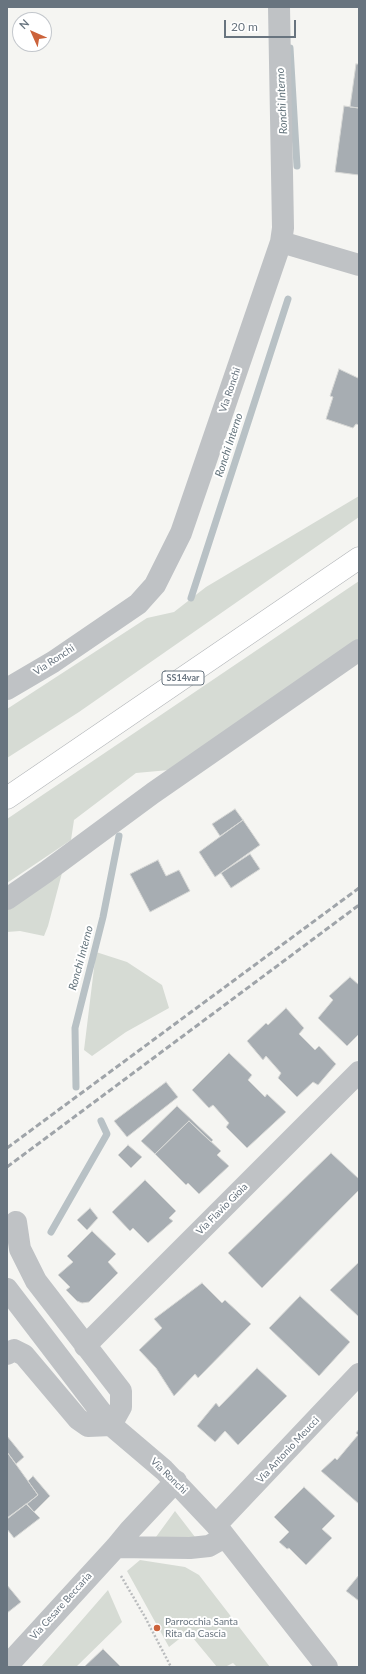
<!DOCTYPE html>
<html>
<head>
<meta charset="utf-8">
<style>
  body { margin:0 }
  #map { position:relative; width:366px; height:1674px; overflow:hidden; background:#f5f5f2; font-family:Lato,sans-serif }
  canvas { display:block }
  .frame { position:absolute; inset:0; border:8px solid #68747f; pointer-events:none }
  .north { position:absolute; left:12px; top:12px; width:40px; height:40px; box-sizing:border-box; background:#fff; border:1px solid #c3c7cc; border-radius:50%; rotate:315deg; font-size:11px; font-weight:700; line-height:16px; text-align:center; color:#68747f }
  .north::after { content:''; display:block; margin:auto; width:14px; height:18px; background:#cc633b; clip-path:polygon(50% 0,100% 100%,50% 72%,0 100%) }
  .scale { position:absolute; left:224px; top:20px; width:72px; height:18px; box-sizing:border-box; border:2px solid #68747f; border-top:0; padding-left:5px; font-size:12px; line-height:14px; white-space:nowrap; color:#68747f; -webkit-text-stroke:3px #fff; paint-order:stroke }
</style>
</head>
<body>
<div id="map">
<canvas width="366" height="1674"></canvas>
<div class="frame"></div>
<div class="north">N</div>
<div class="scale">20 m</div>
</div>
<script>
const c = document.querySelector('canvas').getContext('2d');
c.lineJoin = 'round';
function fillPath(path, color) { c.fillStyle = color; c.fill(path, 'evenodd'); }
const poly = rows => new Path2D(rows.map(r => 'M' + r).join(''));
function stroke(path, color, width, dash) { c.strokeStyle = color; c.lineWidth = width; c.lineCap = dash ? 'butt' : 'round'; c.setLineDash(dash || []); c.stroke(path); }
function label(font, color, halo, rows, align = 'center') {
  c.font = font + ' Lato,sans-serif'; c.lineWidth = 4; c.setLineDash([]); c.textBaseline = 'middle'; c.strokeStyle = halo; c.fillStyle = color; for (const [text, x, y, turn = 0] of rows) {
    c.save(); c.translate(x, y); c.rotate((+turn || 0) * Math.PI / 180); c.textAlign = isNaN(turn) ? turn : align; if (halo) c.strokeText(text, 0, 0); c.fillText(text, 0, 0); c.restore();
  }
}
const green = poly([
  [359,496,359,517,79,712,7,758,7,709,147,618,174,612,206,587],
  [359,581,359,639,169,770,136,773,74,820,71,840,7,883,7,819],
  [62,873,48,926,44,936,20,931,7,932,7,909],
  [96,952,127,962,162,985,169,1008,126,1032,92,1056,84,1050],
  [175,1511,195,1537,153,1541],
  [140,1560,185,1567,199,1575,270,1667,237,1667,233,1663,225,1667,217,1667,188,1632,169,1647,127,1571],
  [108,1590,122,1622,76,1667,41,1667]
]);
const stream = poly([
  [290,48,297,166],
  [191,598,288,299],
  [76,1087,75,1028,103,917,119,836],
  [51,1232,107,1134,101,1121]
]);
const building = poly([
  [356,64,359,64,359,108,350,107,356,64],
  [344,106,359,108,359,175,335,172,344,106],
  [339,369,358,378,359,374,359,425,356,424,353,428,326,419,333,397,330,396,339,369],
  [235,809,243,820,220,836,212,824,235,809],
  [243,820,260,845,215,877,199,852,243,820],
  [250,854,260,869,231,888,221,873,250,854],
  [158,860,166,876,179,870,190,891,150,912,130,874,158,860],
  [350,977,359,985,359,1034,347,1046,318,1018,333,1000,329,996,350,977],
  [286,1008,304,1028,299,1034,315,1050,319,1046,336,1064,318,1085,313,1082,297,1097,278,1078,281,1073,266,1056,263,1060,247,1041,266,1023,268,1025,286,1008],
  [229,1053,252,1075,248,1080,265,1097,267,1094,286,1112,247,1148,226,1127,229,1123,213,1105,209,1108,192,1090,229,1053],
  [166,1082,178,1097,127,1137,114,1121,166,1082],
  [177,1106,213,1140,211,1142,189,1121,155,1154,141,1141,177,1106],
  [189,1121,221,1151,217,1155,229,1166,199,1194,188,1183,186,1185,155,1154,189,1121],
  [128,1145,142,1157,131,1168,118,1155,128,1145],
  [331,1153,359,1179,359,1190,262,1288,228,1253,331,1153],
  [145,1180,176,1211,169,1218,173,1221,148,1243,133,1228,130,1231,112,1212,145,1180],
  [90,1208,98,1218,87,1230,77,1220,90,1208],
  [92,1231,116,1254,108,1262,118,1273,89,1302,82,1303,77,1301,66,1290,70,1287,58,1275,73,1262,67,1256,92,1231],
  [359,1262,359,1317,330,1290,359,1262],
  [202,1283,222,1303,225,1300,251,1324,198,1378,195,1374,174,1396,156,1368,139,1350,162,1328,154,1319,202,1283],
  [300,1296,350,1342,319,1376,269,1328,300,1296],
  [257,1368,287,1396,238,1445,225,1431,215,1442,197,1426,216,1403,219,1407,257,1368],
  [359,1429,359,1504,321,1471,335,1458,337,1460,358,1435,356,1433,359,1429],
  [7,1436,24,1457,16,1464,7,1452,7,1436],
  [7,1452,38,1495,7,1519,7,1452],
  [33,1476,50,1496,34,1512,27,1504,38,1495,28,1481,33,1476],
  [304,1487,335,1516,322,1529,332,1538,306,1565,289,1548,287,1549,279,1542,289,1532,274,1517,304,1487],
  [26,1504,40,1518,14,1538,7,1529,7,1518,26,1504],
  [359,1575,359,1601,346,1591,359,1575],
  [7,1585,21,1602,7,1613,7,1585],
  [103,1649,121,1667,84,1667,103,1649]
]);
const path = poly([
  [121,1576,145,1617,171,1667]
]);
const minor = poly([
  [281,242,359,265],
  [7,689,53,662,138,604,155,585,181,533,281,242,283,228,279,7],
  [7,899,46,872,153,793,359,650],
  [16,1222,20,1249,36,1281,121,1391,121,1407,111,1425],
  [7,1289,111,1425,164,1470,216,1525,327,1667],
  [85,1346,359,1072],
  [7,1354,14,1350,24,1355,78,1419,88,1426,111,1425],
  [216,1525,359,1374],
  [116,1547,190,1548,209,1546,225,1537],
  [7,1666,116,1547,130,1530,176,1481]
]);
const highway = poly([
  [7,798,359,558]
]);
const rail = poly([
  [7,1148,359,888],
  [7,1167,359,905]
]);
const markers = [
  [157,1628,4,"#cc633b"]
];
const shields = [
  [183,678,42]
];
const shieldNames = [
  ["SS14var",183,678]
];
const streetNames = [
  ["Via Ronchi",230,390,-71],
  ["Via Ronchi",54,660,-33],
  ["Via Flavio Gioia",222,1209,-45],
  ["Via Antonio Meucci",288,1450,-47],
  ["Via Ronchi",169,1476,44],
  ["Via Cesare Beccaria",61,1606,-48]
];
const poiNames = [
  ["Parrocchia Santa",165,1622],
  ["Rita da Cascia",165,1634]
];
const waterNames = [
  ["Ronchi Interno",282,101,-93],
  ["Ronchi Interno",229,445,-72],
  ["Ronchi Interno",81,958,-75]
];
fillPath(green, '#d6dbd4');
stroke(stream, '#b8c1c5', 7);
fillPath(building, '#a7adb2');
stroke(building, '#d6d7d5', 1);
stroke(highway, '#b2b5b8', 23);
stroke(path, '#b9bbbd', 2.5, [2, 2]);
stroke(minor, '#bfc2c5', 22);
stroke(highway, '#fff', 22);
stroke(rail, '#9fa4a9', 3, [6, 3]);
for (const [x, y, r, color] of markers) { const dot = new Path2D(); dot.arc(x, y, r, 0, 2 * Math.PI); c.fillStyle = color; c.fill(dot); stroke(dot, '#fff', 1.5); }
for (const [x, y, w] of shields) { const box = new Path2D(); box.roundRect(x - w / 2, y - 7, w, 14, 3); c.fillStyle = '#fff'; c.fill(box); stroke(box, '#68747f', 1); }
label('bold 9px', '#68747f', null, shieldNames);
label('10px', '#68747f', '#fff', streetNames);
label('10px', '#68747f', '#fff', poiNames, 'left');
label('italic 11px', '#64747c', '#fff', waterNames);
</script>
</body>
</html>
